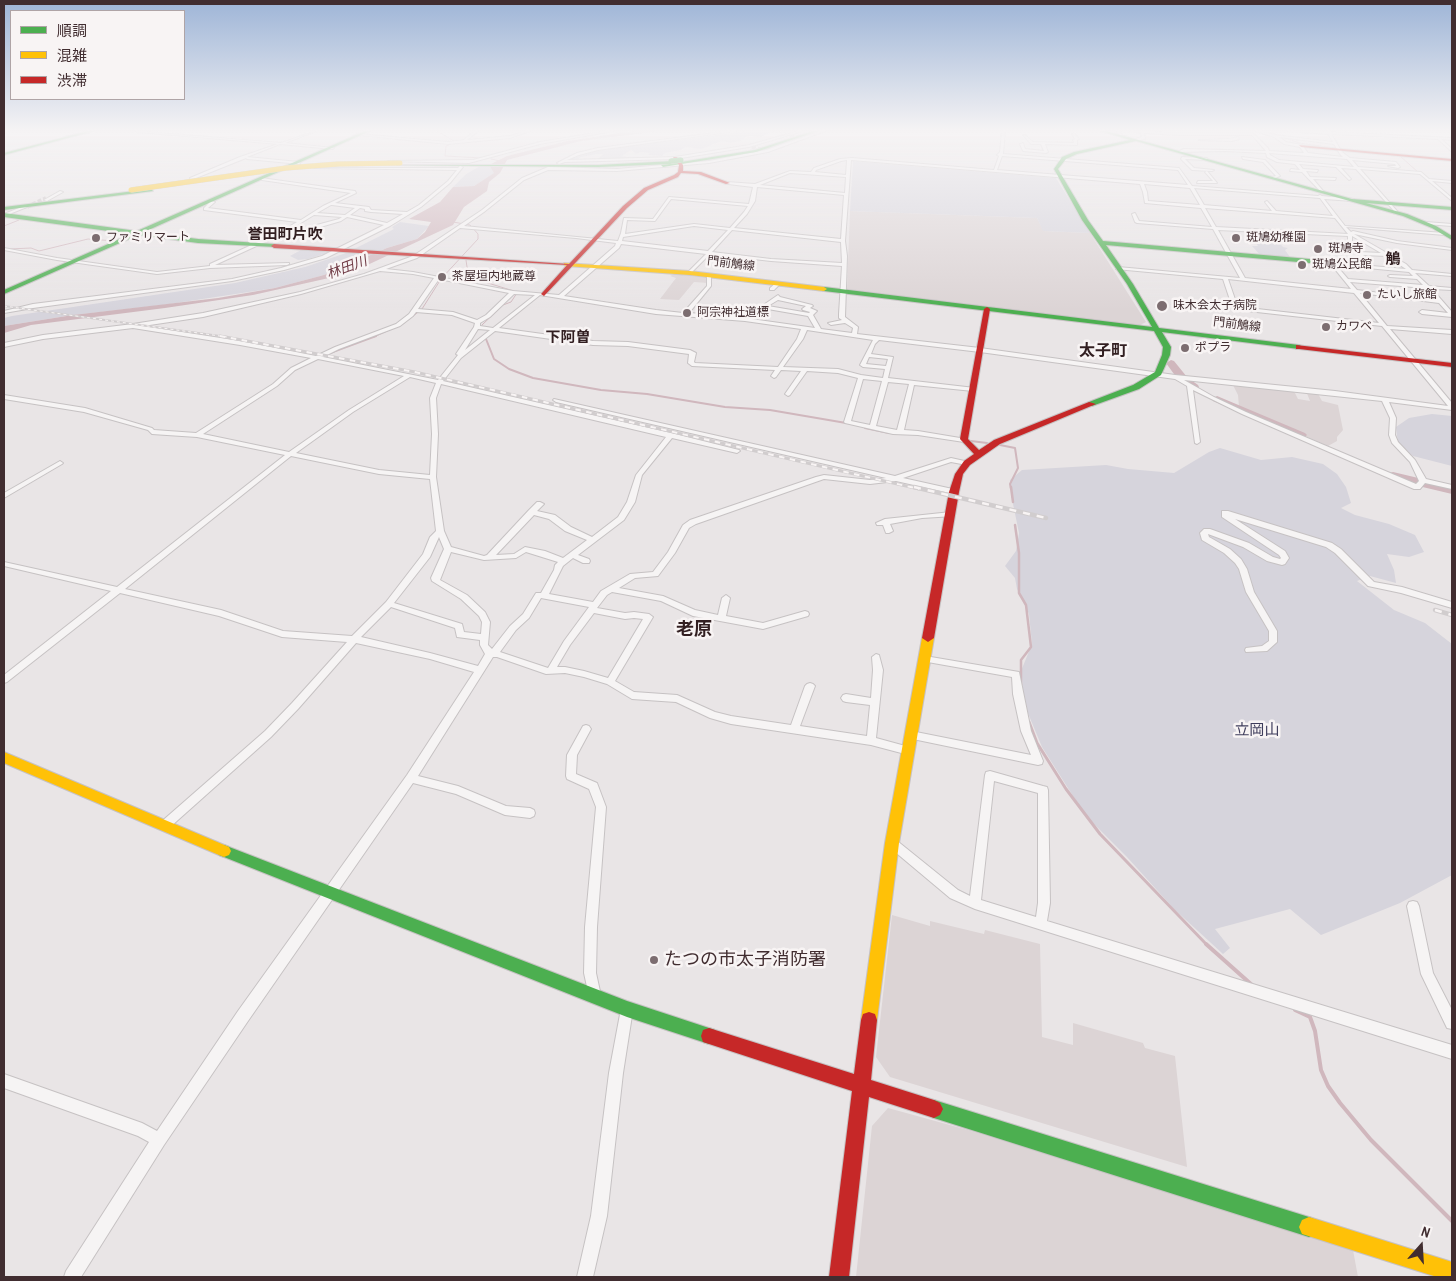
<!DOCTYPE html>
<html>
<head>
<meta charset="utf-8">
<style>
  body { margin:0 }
  #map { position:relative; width:1456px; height:1281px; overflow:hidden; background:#e9e5e6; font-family:"Archivo Narrow","Noto Sans JP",sans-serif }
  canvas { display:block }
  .frame { position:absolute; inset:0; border:5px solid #412d30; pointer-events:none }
  .legend { position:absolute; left:10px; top:10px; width:175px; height:90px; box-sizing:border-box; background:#f8f4f4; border:1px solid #afa4a6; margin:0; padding:6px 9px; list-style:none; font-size:15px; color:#412d30 }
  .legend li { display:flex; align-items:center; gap:10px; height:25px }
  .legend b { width:25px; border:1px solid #afa4a6 }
  .north { position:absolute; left:1396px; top:1221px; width:50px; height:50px; -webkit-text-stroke:4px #f8f4f4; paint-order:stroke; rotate:19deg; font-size:14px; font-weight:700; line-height:20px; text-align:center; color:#412d30 }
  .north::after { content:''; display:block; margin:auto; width:18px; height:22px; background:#412d30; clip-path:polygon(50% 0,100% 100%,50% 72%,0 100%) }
</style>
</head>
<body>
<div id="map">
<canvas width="1456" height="1281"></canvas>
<div class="frame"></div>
<ul class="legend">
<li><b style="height:6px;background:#4caf50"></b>順調</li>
<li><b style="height:6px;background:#ffc107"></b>混雑</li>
<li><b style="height:6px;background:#c62828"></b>渋滞</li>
</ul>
<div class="north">N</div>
</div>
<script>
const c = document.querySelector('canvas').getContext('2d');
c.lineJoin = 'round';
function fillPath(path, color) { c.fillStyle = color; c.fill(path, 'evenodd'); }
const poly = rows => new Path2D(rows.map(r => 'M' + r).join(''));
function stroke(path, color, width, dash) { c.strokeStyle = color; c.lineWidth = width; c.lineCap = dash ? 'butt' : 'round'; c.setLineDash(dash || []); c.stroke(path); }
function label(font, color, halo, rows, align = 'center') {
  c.font = font + ' "Archivo Narrow","Noto Sans JP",sans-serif'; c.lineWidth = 5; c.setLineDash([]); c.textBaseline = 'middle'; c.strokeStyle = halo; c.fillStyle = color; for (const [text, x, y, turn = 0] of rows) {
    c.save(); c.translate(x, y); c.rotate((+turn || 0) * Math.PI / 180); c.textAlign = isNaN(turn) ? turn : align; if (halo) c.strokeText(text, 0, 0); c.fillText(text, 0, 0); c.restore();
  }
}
const built = poly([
  [850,211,1037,218,1044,231,1090,233,1146,322,1140,325,847,289],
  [674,274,707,278,708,283,694,282,679,300,660,299,676,278,670,276],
  [1232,383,1290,389,1295,393,1298,399,1310,401,1306,391,1317,392,1322,401,1338,405,1343,430,1337,437,1337,441,1328,446,1239,407,1238,395],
  [892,915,930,926,930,921,984,934,985,930,1040,944,1042,1037,1073,1045,1073,1023,1143,1043,1145,1048,1175,1056,1187,1167,890,1077,876,1057],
  [888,1108,968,1130,1353,1250,1358,1277,856,1277,872,1126]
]);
const green = poly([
  [750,131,782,131,771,132,761,137,748,136,740,141,731,143,722,141,701,149,685,147,681,150,665,153,662,156,648,155,650,153,641,152,636,154,631,150,622,156,635,158,598,159,603,154,597,154,581,157,578,159,570,159,596,151,629,146],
  [853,161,1056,178,1090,233,1043,231,1037,218,850,211],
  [482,165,489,165,495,173,474,186,453,187,466,174],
  [400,222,429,226,417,239,387,248,324,275,275,288,163,305,73,315,4,326,4,318,12,316,235,283,305,267,346,253,394,229,392,227],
  [1249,232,1270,233,1283,247,1288,248,1285,250,1290,257,1300,259,1260,255,1252,246,1258,246],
  [301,250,314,250,330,252,308,259,298,260,290,256],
  [1432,414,1452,416,1452,466,1413,456,1398,444,1396,427,1409,418],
  [1220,448,1261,460,1292,457,1323,464,1337,474,1346,487,1351,503,1341,508,1355,515,1389,524,1415,535,1424,552,1409,557,1387,554,1394,570,1396,583,1370,576,1357,581,1394,610,1425,623,1452,644,1452,875,1400,903,1321,935,1290,909,1215,929,1230,948,1223,954,1174,909,1127,857,1085,815,1042,747,1025,706,1021,671,1032,644,1029,614,1017,589,1015,578,1005,566,1016,551,1019,533,1011,494,1010,480,1022,470,1106,465,1128,469,1174,473,1209,452]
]);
const water = poly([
  [634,131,660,131,581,141,507,160,500,173,489,182,487,191,464,207,453,225,361,268,329,278,253,295,165,308,31,325,4,333,4,326,73,315,218,298,275,288,324,275,387,248,417,239,425,232,431,222,409,219,440,202,453,187,474,186,494,173,489,165,507,156,567,141]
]);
const streamFar4 = poly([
  [437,131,456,142,446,146,445,156,483,158],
  [1267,131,1299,143,1335,148],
  [1400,156,1428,181],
  [491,159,500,161],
  [453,222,470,225,478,234,478,239,465,253],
  [4,226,19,220],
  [1348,235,1348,245,1367,264],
  [9,249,31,248,39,251,88,239,115,241],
  [466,260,467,267,475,279,517,292],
  [482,325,503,305,511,302,517,293],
  [374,337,403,324,422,309,441,279,465,253]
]);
const streamFar3 = poly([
  [486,339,494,359,509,369,533,378,601,390,647,394,725,407,770,410,846,423],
  [330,353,376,336],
  [865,428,889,433],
  [971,441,987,443],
  [1000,445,1015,448,1018,468,1010,484,1011,489]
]);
const streamFar2 = poly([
  [1011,487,1013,502],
  [1015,525,1019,553,1019,593,1026,605,1031,647,1021,660,1021,685]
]);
const streamFar1 = poly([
  [1029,722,1037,743,1066,789,1100,834,1207,945]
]);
const stream = poly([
  [1206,944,1252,985],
  [1295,1010,1310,1017,1315,1031,1321,1070,1328,1086,1340,1103,1371,1140,1452,1221]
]);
const river = poly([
  [1171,360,1174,361,1187,377,1198,385,1199,387,1198,389,1190,389,1179,381,1166,363,1171,360],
  [1217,396,1305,433,1307,435,1305,437,1297,437,1213,401,1212,399,1217,396],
  [1393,472,1452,486,1452,494,1389,479,1387,476,1389,473,1393,472]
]);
const streetTunnel = poly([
  [790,136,800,138],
  [752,147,764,150],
  [27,207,46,198],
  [4,217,12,213]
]);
const street = poly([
  [4,131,8,131,4,133,4,131],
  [136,131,281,143,316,131,285,143,334,148,332,149,280,144,247,157,299,162,300,164,247,159,246,158,191,180,190,178,240,157,278,144,137,132,136,131],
  [474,131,478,131,467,140,510,136,526,131,530,131,510,138,448,144,357,135,359,134,448,142,464,140,474,131],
  [607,131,613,131,540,144,469,163,388,161,473,160,540,142,607,131],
  [729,131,736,131,598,150,579,155,567,160,675,157,749,145,799,131,803,131,749,147,675,159,565,162,559,164,557,163,577,153,598,148,729,131],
  [821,131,825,131,768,152,709,163,617,171,548,170,524,180,484,212,464,226,618,241,621,233,624,218,653,219,669,197,749,204,753,187,728,184,727,182,755,184,790,171,811,172,814,168,840,159,852,158,994,170,999,156,997,155,1000,152,1002,131,1005,131,1003,154,1179,168,1192,186,1318,196,1320,195,1322,196,1354,199,1353,201,1324,199,1345,226,1445,233,1447,234,1445,235,1346,227,1351,232,1353,231,1397,241,1452,248,1452,250,1397,243,1354,234,1406,264,1412,270,1452,274,1452,276,1415,273,1429,286,1452,288,1452,290,1432,289,1452,312,1452,317,1422,314,1419,312,1422,310,1448,313,1439,303,1360,293,1387,326,1452,330,1452,334,1390,329,1452,403,1452,410,1389,402,1396,418,1395,435,1398,442,1415,460,1426,479,1452,485,1452,489,1425,483,1420,489,1414,489,1242,414,1193,390,1200,442,1197,444,1195,443,1187,386,1175,379,980,352,879,340,875,344,871,354,893,357,888,378,975,388,976,389,973,391,914,385,904,430,918,431,966,439,967,440,964,442,918,435,893,434,845,423,844,422,858,378,838,373,807,371,790,395,788,396,785,394,801,371,781,370,776,377,774,378,771,376,775,370,692,366,688,363,689,354,628,346,593,345,495,331,461,358,443,381,671,433,739,450,740,451,737,453,672,438,642,475,635,502,624,520,578,555,589,559,590,561,589,563,583,563,573,558,563,566,549,594,593,602,601,591,630,574,653,572,668,552,683,525,690,520,816,477,824,475,870,480,886,478,556,402,553,400,554,399,895,476,951,458,969,462,969,464,967,465,951,462,903,478,957,490,958,492,954,494,896,481,870,484,824,479,696,524,689,528,675,553,658,576,635,578,619,588,663,596,695,610,718,615,722,598,726,595,730,598,726,616,763,623,805,611,808,612,809,614,808,616,763,629,693,616,661,601,612,592,607,595,597,608,625,613,634,612,649,614,653,617,615,681,634,692,677,695,715,712,731,716,791,725,805,686,807,684,810,683,813,684,815,686,800,726,867,736,870,705,846,702,843,701,841,698,843,695,846,694,871,698,873,670,872,657,876,654,879,655,883,670,876,738,909,747,913,748,914,751,913,754,909,755,871,745,731,724,710,718,676,702,632,699,607,684,584,677,565,673,546,674,497,657,493,657,418,776,458,786,506,806,530,808,534,810,535,813,534,816,530,818,505,815,456,794,413,783,248,1021,164,1145,81,1277,64,1277,66,1271,149,1142,138,1136,4,1088,4,1074,142,1123,157,1131,238,1011,407,775,474,672,430,659,356,643,298,709,271,737,169,828,165,830,161,828,160,825,161,822,265,731,292,703,347,642,282,637,219,616,120,593,7,682,4,683,4,675,111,591,4,566,4,562,117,587,285,455,197,437,152,434,148,430,84,412,4,399,4,395,85,408,152,428,154,430,196,433,273,384,291,368,311,358,240,345,133,328,43,339,4,347,4,343,43,335,133,324,203,313,300,292,364,274,413,256,482,210,522,178,548,167,617,169,709,161,766,150,821,131],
  [1002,156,1178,170,1188,185,997,170,1002,156],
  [847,160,846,175,815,172,816,170,841,161,847,160],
  [851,160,1140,184,1143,192,1145,203,1201,208,1212,227,1139,221,1135,213,1132,214,1135,222,1137,223,1213,229,1240,278,1118,267,1116,268,1116,269,1223,279,1232,306,1239,310,1382,326,1448,406,1335,391,1175,375,980,348,857,334,858,327,845,317,847,256,845,241,851,160],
  [790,173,846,177,845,193,760,185,790,173],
  [1144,184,1190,188,1200,205,1148,201,1147,192,1144,184],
  [757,187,844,195,841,239,734,228,747,214,755,201,757,187],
  [1194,188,1320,198,1333,216,1276,211,1267,201,1265,202,1272,211,1204,205,1194,188],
  [671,199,748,206,744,212,730,228,694,224,625,234,627,220,655,221,671,199],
  [1205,208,1335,218,1348,234,1216,227,1205,208],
  [694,226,728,230,708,251,622,241,623,237,694,226],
  [460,228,576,238,616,243,615,246,559,295,513,291,413,272,386,269,417,258,460,228],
  [732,230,841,242,842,263,771,259,712,252,732,230],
  [1218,230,1348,236,1348,244,1368,265,1332,262,1330,263,1351,289,1245,278,1218,230],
  [1352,236,1381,253,1360,252,1352,244,1352,236],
  [621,244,706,254,688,272,688,273,690,274,710,254,771,261,842,266,839,314,839,318,842,320,828,323,831,325,845,323,853,328,852,333,821,329,813,315,817,311,810,308,813,306,812,305,780,297,778,295,762,306,762,308,808,316,815,328,737,317,739,311,743,310,737,307,734,309,731,316,689,313,711,286,711,275,709,274,707,275,707,286,683,313,656,310,564,296,619,248,621,244],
  [1363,255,1386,256,1406,269,1372,266,1363,255],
  [1336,265,1409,272,1413,276,1390,275,1388,276,1390,277,1417,279,1423,285,1348,279,1336,265],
  [380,271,413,274,434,278,409,314,396,324,335,347,316,356,240,341,143,326,203,317,301,294,380,271],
  [439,279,509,293,486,315,477,320,453,312,418,309,439,279],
  [1228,279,1354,293,1379,323,1240,307,1237,305,1228,279],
  [1350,282,1426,288,1436,300,1357,290,1350,282],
  [514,294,535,295,493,328,480,326,480,323,490,317,514,294],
  [540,295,656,314,745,321,801,329,797,339,778,367,695,363,694,362,696,353,690,350,628,342,593,341,499,328,540,295],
  [778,300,806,306,802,309,803,310,810,312,809,313,768,306,778,300],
  [416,312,452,315,475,323,474,327,456,354,458,355,438,380,323,357,339,349,400,326,413,316,416,312],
  [478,329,490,330,465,350,478,329],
  [807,330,873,340,860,365,863,367,885,369,883,378,861,375,838,369,783,367,803,339,807,330],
  [869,357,888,359,886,366,866,364,869,357],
  [318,359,404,376,349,410,289,452,203,434,277,386,295,370,318,359],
  [410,377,436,383,430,398,432,434,430,475,379,470,296,453,353,412,410,377],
  [863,379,882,381,870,425,851,421,863,379],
  [1184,380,1382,401,1390,418,1389,435,1392,443,1410,462,1419,481,1416,484,1246,412,1214,397,1184,380],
  [888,382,909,384,897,430,876,426,888,382],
  [441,384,666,437,636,475,627,502,618,517,592,537,571,527,555,515,537,511,544,504,540,502,537,502,529,510,487,555,484,556,451,547,444,531,436,477,438,434,436,398,441,384],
  [291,456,379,474,430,479,436,531,430,537,423,554,386,602,352,636,283,631,221,610,125,589,291,456],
  [534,515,549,519,565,531,587,540,563,558,545,551,525,547,514,554,496,555,534,515],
  [439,537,444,549,431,578,432,581,461,599,479,616,482,622,481,634,464,632,462,624,394,603,430,557,439,537],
  [451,552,484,560,516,558,526,552,558,562,555,565,554,570,541,593,536,593,523,614,510,626,492,649,488,645,490,622,485,612,467,595,440,580,451,552],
  [541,598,589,607,564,641,548,668,500,652,516,630,529,618,541,598],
  [391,607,455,628,457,637,480,640,480,645,485,654,478,666,430,653,361,637,391,607],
  [594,613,625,619,634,618,643,619,608,678,584,671,565,667,557,667,570,645,594,613],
  [1117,131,1120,131,1122,136,1120,136,1117,131],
  [1130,131,1180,133,1253,133,1268,148,1269,151,1304,153,1300,147,1284,144,1274,137,1256,131,1260,131,1275,135,1333,142,1328,134,1288,131,1327,132,1327,131,1329,131,1330,132,1452,138,1452,140,1441,139,1452,149,1452,152,1438,139,1331,134,1342,152,1350,158,1396,162,1400,167,1398,168,1388,166,1396,166,1395,164,1352,160,1358,167,1421,172,1429,179,1452,181,1452,183,1432,181,1452,198,1452,201,1420,174,1360,169,1397,211,1396,213,1356,169,1341,168,1351,179,1349,180,1336,167,1299,164,1303,169,1318,170,1317,172,1306,171,1310,177,1336,178,1335,180,1313,179,1324,192,1322,193,1302,172,1290,171,1291,169,1300,170,1295,164,1277,162,1267,157,1266,153,1225,151,1177,152,1184,149,1266,151,1252,135,1180,135,1144,133,1145,139,1136,141,1135,139,1142,137,1141,133,1130,131],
  [1279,137,1334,144,1340,154,1343,157,1308,153,1302,145,1286,142,1279,137],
  [1269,153,1347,159,1354,167,1279,160,1270,155,1269,153],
  [1074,133,1079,139,1077,140,1077,145,1045,144,1048,152,1046,153,1023,151,1020,144,1023,143,1025,149,1044,151,1041,144,1031,144,1023,135,1025,135,1033,142,1074,143,1073,140,1075,139,1072,134,1074,133],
  [1238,137,1239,139,1232,141,1199,140,1228,139,1238,137],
  [1182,157,1207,158,1206,160,1185,159,1194,168,1214,170,1212,171,1192,170,1181,159,1182,157],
  [1242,157,1265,160,1280,176,1272,179,1272,177,1276,176,1263,162,1243,159,1242,157],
  [460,166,463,167,450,183,421,207,390,226,326,258,284,270,232,281,33,308,4,313,4,311,33,304,232,279,281,268,322,256,384,225,347,217,341,221,317,228,297,239,276,237,215,265,289,263,289,264,287,265,210,268,157,274,57,260,4,250,4,248,57,258,157,272,210,266,210,264,280,232,297,222,204,210,204,208,209,203,209,201,215,202,208,208,301,220,323,206,351,193,262,180,261,178,355,191,356,193,335,203,369,207,371,210,407,212,419,205,448,181,457,170,314,168,458,168,460,166],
  [331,205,332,205,355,208,345,215,317,213,331,205],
  [360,208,365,209,365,211,371,212,403,214,387,223,350,215,360,208],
  [314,215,342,217,339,219,313,226,294,237,281,235,314,215],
  [1207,171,1217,183,1197,183,1198,181,1213,181,1205,172,1207,171],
  [60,191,63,192,47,201,44,200,60,191],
  [24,206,27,207,7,215,4,214,24,206],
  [1426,222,1452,224,1452,226,1425,224,1426,222],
  [776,283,780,284,774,290,770,290,770,288,776,283],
  [60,461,63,463,62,464,4,498,4,493,60,461],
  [1222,511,1228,511,1332,543,1341,549,1374,582,1402,587,1452,602,1452,608,1401,593,1368,586,1335,553,1326,547,1235,519,1285,551,1289,558,1285,564,1282,565,1267,561,1243,547,1208,534,1209,537,1230,549,1241,559,1247,569,1254,592,1277,631,1277,642,1267,651,1246,652,1245,650,1246,648,1262,646,1269,641,1269,631,1246,592,1239,569,1235,563,1224,553,1202,540,1200,533,1204,529,1210,529,1249,543,1273,557,1280,559,1281,558,1279,555,1222,517,1222,511],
  [951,512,955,514,954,516,922,518,890,524,893,531,889,533,886,533,883,525,877,525,876,523,885,519,951,512],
  [925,656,1019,672,1031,731,1043,761,1042,764,1038,765,908,738,906,735,908,732,911,731,1031,755,1021,731,1013,694,1012,677,922,661,921,659,922,657,925,656],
  [586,725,589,726,591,729,577,755,576,774,597,783,606,807,597,927,596,973,601,996,599,1000,595,1002,591,1000,589,996,584,973,585,927,596,807,589,789,567,779,566,776,567,755,583,726,586,725],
  [990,771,1043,786,1047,787,1048,790,1050,903,1047,921,1452,1045,1452,1059,975,909,950,898,888,846,887,843,888,840,892,838,896,840,958,890,970,896,985,775,986,772,990,771],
  [994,781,1038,793,1038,903,1036,917,981,900,994,781],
  [1413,901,1417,902,1419,906,1433,973,1452,1010,1452,1029,1447,1028,1421,974,1407,906,1409,902,1413,901],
  [627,1003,632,1004,633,1009,623,1073,607,1216,593,1277,577,1277,591,1216,609,1073,621,1009,622,1004,627,1003]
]);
const fast = poly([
  [88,131,94,131,4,155,4,153,88,131],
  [365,131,370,131,144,232,198,239,274,244,276,247,198,243,138,235,4,294,4,290,131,234,4,217,4,213,137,231,365,131],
  [813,131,818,131,756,152,663,167,661,165,670,164,598,167,397,165,598,165,673,161,675,163,755,150,813,131],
  [1101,131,1106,131,1352,199,1452,207,1452,210,1366,203,1407,214,1436,226,1452,236,1452,240,1432,228,1403,216,1136,141,1077,154,1066,159,1058,169,1088,220,1103,241,1332,261,1335,263,1332,265,1106,245,1133,284,1159,328,1299,345,1303,347,1299,349,1162,332,1171,347,1170,355,1161,375,1139,389,1092,406,1088,404,1089,402,1133,385,1155,372,1162,355,1163,347,1154,331,824,291,821,289,824,287,1152,327,1127,284,1082,220,1054,169,1062,157,1074,152,1130,140,1101,131],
  [151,189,153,191,4,210,4,207,151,189],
  [224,845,627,1001,709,1028,715,1030,717,1036,715,1042,709,1044,627,1017,219,855,217,851,219,847,224,845],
  [934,1100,1309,1217,1316,1220,1319,1227,1316,1234,1309,1237,934,1118,928,1115,925,1109,928,1103,934,1100]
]);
const slow = poly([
  [564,263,690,271,824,287,827,289,824,291,690,275,566,266,564,265,564,263],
  [928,634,934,638,899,843,877,1020,875,1026,869,1028,863,1026,861,1020,885,843,922,638,928,634],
  [4,752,229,847,231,851,229,855,224,857,219,855,4,763,4,752],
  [1309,1217,1452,1262,1452,1277,1437,1277,1302,1234,1299,1227,1302,1220,1309,1217]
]);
const jam = poly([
  [1299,145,1452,159,1452,161,1301,147,1299,145],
  [673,157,677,157,683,165,683,171,701,172,730,183,726,184,698,174,681,173,678,177,648,190,627,208,544,296,541,294,542,293,567,265,274,248,271,246,274,244,569,264,623,206,644,188,674,175,678,172,679,165,673,157],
  [987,307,990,309,968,439,979,450,994,440,1089,402,1096,404,1000,444,970,465,963,474,959,492,934,638,928,642,922,638,949,492,955,474,964,461,974,454,960,439,984,309,987,307],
  [1296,345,1452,363,1452,367,1299,349,1296,349,1296,345],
  [869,1012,875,1014,877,1020,871,1080,934,1100,940,1103,943,1109,940,1115,934,1118,869,1097,849,1277,829,1277,852,1091,709,1044,703,1042,701,1036,703,1030,709,1028,854,1074,861,1020,863,1014,869,1012]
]);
const railFar2 = poly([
  [4,306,227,337]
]);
const railFar1 = poly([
  [220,336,415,372,919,489]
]);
const rail = poly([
  [914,487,1046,518],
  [1435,610,1452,615]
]);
const fastBridge = poly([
  [671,161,681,160]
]);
const slowBridge = poly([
  [131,190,286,168,338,164,400,163]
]);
const markers = [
  [96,238,5,"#7c6d70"],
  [1236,238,5,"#7c6d70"],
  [1318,249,5,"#7c6d70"],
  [1302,265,5,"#7c6d70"],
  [442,277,5,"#7c6d70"],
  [1367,295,5,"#7c6d70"],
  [1162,306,6,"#7c6d70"],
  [687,313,5,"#7c6d70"],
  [1326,327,5,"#7c6d70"],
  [1185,348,5,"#7c6d70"],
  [654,960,5,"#7c6d70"]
];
const farPoinames = [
  ["ファミリマート",106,238],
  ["斑鳩幼稚園",1246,238],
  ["斑鳩寺",1328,249],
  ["斑鳩公民館",1312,265],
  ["茶屋垣内地蔵尊",452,277],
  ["たいし旅館",1377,295],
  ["味木会太子病院",1173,306],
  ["阿宗神社道標",697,313],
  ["カワベ",1336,327],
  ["ポプラ",1195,348]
];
const farStreetnames = [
  ["門前鵤線",731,264,7],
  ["門前鵤線",1237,325,7]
];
const farWaternames = [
  ["林田川",347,268,-20]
];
const farQuarternames = [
  ["誉田町片吹",285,235],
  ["鵤",1393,260],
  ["下阿曽",568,338]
];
const parkNames = [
  ["立岡山",1257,731]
];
const farDistrictnames = [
  ["太子町",1103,352]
];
const quarterNames = [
  ["老原",694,630]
];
const nearPoinames = [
  ["たつの市太子消防署",664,960]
];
fillPath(built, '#dcd4d5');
fillPath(green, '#d6d4dc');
fillPath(water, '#d0b7bd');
stroke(streamFar4, '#d0b7bd', 1);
stroke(streamFar3, '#d0b7bd', 2);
stroke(streamFar2, '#d0b7bd', 2.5);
stroke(streamFar1, '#d0b7bd', 3);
stroke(stream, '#d0b7bd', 4);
fillPath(river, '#d0b7bd');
stroke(streetTunnel, '#c7c0c2', 4, [4, 2]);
stroke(street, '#c6c2c3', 2);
stroke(fast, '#c6c2c3', 2);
stroke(slow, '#c6c2c3', 2);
stroke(jam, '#c6c2c3', 2);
fillPath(street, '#f6f4f4');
fillPath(fast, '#4caf50');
fillPath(slow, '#ffc107');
fillPath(jam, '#c62828');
stroke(railFar2, '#d1cdce', 2);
stroke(railFar1, '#d1cdce', 3);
stroke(rail, '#d1cdce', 4.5);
stroke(railFar2, '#f8f4f4', 1, [3]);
stroke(railFar1, '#f8f4f4', 2, [5.5]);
stroke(rail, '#f8f4f4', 2.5, [7]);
stroke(fastBridge, '#bdb8b9', 5.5, []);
stroke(slowBridge, '#bdb8b9', 5.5, []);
stroke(fastBridge, '#4caf50', 5);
stroke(slowBridge, '#ffc107', 5);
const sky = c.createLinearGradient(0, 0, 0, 310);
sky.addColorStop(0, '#9eb5d7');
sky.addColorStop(0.42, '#f5f3f4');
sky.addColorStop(1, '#f5f3f400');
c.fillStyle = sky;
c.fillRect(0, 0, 1456, 310);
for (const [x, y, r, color] of markers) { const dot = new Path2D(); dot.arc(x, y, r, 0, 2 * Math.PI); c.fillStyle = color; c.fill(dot); stroke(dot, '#f8f4f4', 2); }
label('12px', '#412d30', '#f8f4f4', farPoinames, 'left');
label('12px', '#412d30', '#f8f4f4', farStreetnames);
label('italic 14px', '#713c46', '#f8f4f4', farWaternames);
label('bold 15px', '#321f21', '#f8f4f4', farQuarternames);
label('15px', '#3e3c5b', '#f8f4f4', parkNames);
label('bold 16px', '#321f21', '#f8f4f4', farDistrictnames);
label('bold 18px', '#321f21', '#f8f4f4', quarterNames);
label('18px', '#412d30', '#f8f4f4', nearPoinames, 'left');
</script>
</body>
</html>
